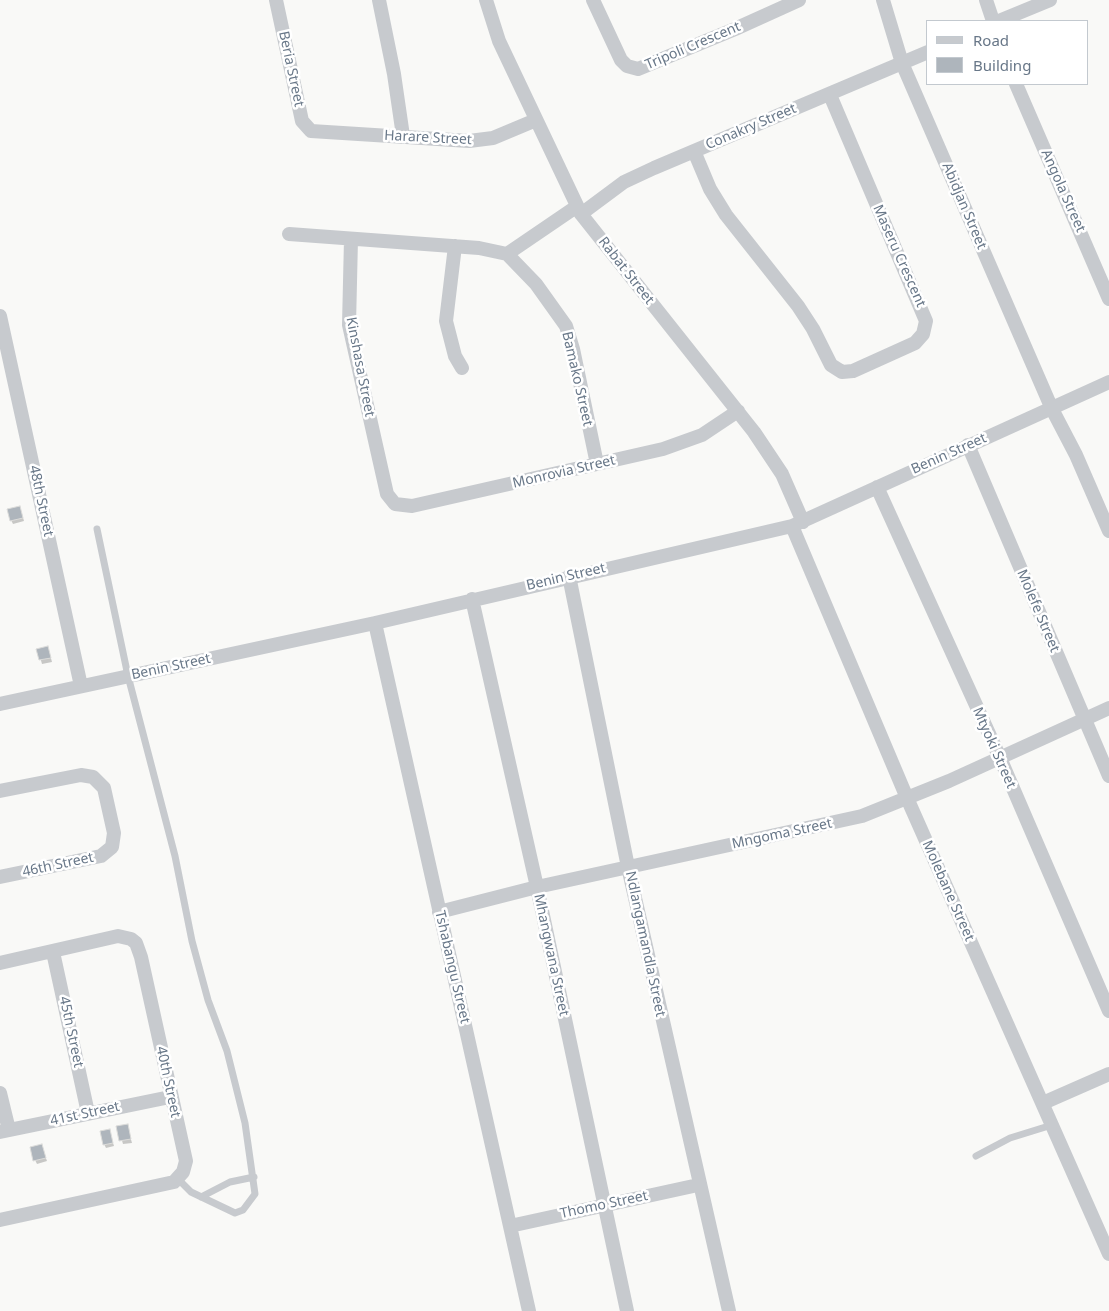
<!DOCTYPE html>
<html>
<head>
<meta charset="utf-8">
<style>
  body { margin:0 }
  #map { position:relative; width:1109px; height:1311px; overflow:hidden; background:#f9f9f7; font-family:"Noto Sans",sans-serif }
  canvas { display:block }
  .legend { position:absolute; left:926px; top:20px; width:162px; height:65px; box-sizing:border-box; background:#fff; border:1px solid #c3c9cf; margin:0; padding:6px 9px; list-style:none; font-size:15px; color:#687788 }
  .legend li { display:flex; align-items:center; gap:10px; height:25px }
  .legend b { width:25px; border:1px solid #c3c9cf }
</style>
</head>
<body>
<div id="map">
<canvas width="1109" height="1311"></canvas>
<ul class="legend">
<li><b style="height:6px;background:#c7cace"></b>Road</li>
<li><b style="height:14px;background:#aeb5bc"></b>Building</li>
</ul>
</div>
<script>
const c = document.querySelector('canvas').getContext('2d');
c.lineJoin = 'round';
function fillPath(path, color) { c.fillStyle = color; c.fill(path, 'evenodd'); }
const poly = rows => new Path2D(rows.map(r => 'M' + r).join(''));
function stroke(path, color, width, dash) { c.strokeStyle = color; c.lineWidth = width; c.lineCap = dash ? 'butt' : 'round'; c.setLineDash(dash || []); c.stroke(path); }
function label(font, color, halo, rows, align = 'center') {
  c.font = font + ' "Noto Sans",sans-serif'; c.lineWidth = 5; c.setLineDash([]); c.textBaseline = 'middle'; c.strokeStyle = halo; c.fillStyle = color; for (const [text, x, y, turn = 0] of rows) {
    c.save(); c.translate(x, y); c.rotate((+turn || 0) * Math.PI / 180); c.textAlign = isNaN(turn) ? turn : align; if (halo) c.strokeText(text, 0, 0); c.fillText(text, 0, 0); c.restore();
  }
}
const shadow = poly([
  [20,507,24,521,13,524,11,520],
  [48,647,52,662,42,664,38,650],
  [127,1125,132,1143,123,1144,118,1127],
  [109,1130,114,1146,106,1148,104,1144],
  [41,1145,47,1161,37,1164,35,1160]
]);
const building = poly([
  [20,506,23,518,10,521,7,509,20,506],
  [48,646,51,658,39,660,36,649,48,646],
  [128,1124,131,1139,119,1141,116,1126,128,1124],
  [110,1129,113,1143,103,1145,100,1131,110,1129],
  [42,1144,46,1158,33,1161,30,1147,42,1144]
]);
const service = poly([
  [97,529,128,676,175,856,192,941,208,1000,227,1051,245,1123,255,1194,243,1210,235,1213,191,1192,178,1179],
  [976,1156,1010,1138,1052,1125],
  [201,1197,230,1182,254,1177]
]);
const minor = poly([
  [276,0,302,121,311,131,469,141,493,138,536,120],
  [379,0,394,74,403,136],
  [486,0,499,41,581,214,754,432,782,474,803,522],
  [593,0,621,60,627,66,638,69,735,29,799,0],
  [883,0,902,63,1052,409,1076,455,1109,531],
  [986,0,993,21],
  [999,21,1050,0],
  [1016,84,1109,299],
  [694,151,710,189,726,215,798,306,813,329,831,365,842,372,853,371,915,343,923,334,926,321,830,95],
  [581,214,624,182,654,168,928,52],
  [289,234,479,248,507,254,536,284,566,326,573,349,597,464],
  [351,239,349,325,387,494,395,504,412,506,663,449,702,435,738,411],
  [455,246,446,321,455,356,462,368],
  [507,254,576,207],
  [0,316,81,686],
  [968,445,1109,776],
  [877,487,1000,758,1109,1011],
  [792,526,907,798,1109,1254],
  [569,576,628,867,729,1311],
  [472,599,537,887,627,1311],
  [375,623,529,1311],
  [0,704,375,623,792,526,1109,382],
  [0,791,81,775,93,777,104,788,114,833,112,847,101,856,0,877],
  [439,912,537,887,862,816,949,781,1109,708],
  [53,952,88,1113],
  [0,963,118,936,131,939,136,943,141,957,186,1161,183,1172,174,1182,0,1220],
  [0,1093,9,1130],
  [1043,1103,1109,1074],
  [0,1132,170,1097],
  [510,1226,698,1185]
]);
const streetNames = [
  ["Tripoli Crescent",693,46,-23],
  ["Beria Street",291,69,78],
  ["Conakry Street",751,127,-23],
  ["Harare Street",428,138,3],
  ["Angola Street",1063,191,66],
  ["Abidjan Street",964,206,67],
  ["Maseru Crescent",899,256,66],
  ["Rabat Street",626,271,52],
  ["Kinshasa Street",360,367,79],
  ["Bamako Street",577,379,77],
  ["Benin Street",949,454,-24],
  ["Monrovia Street",564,472,-13],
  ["48th Street",41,501,78],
  ["Benin Street",566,577,-13],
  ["Molefe Street",1038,611,67],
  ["Benin Street",171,667,-12],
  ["Mtyoki Street",994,748,66],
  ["Mngoma Street",782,834,-12],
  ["46th Street",58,865,-12],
  ["Molebane Street",948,891,66],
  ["Ndlangamandla Street",645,944,78],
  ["Mhangwana Street",551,955,78],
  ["Tshabangu Street",452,967,77],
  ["45th Street",71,1032,78],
  ["40th Street",168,1082,78],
  ["41st Street",85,1114,-12],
  ["Thomo Street",604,1205,-12]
];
fillPath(shadow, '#0003');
fillPath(building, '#aeb5bc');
stroke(building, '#dbdbd9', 1);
stroke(service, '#c7cace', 7);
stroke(minor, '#c7cace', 14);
label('14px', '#687788', '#fff', streetNames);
</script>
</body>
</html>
